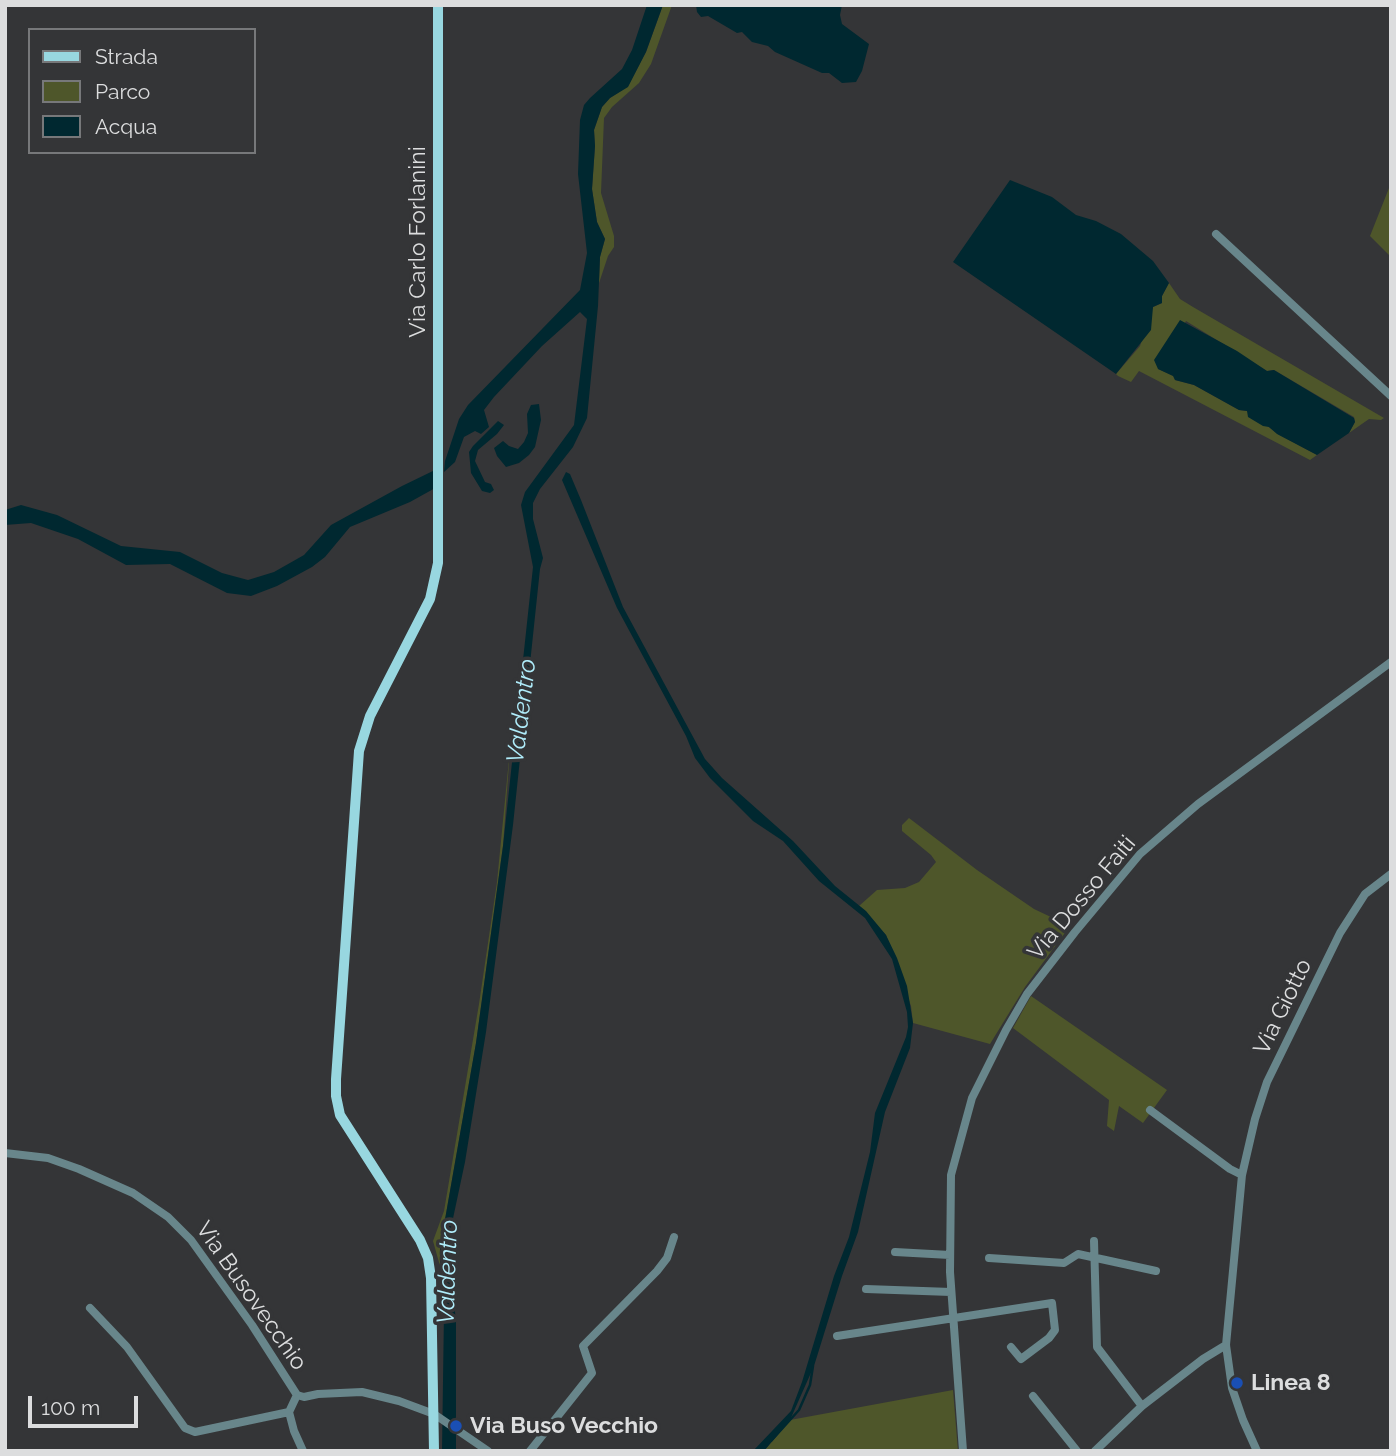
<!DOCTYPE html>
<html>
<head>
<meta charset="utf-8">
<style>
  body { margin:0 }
  #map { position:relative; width:1396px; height:1456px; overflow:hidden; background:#343537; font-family:Raleway,sans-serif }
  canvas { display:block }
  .frame { position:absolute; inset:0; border:7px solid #dcddde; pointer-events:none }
  .legend { position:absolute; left:28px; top:28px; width:228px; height:126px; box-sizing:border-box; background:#343537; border:2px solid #77787a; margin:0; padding:9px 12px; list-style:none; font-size:21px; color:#dcddde }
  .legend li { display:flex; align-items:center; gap:14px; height:35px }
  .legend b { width:35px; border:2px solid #77787a }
  .scale { position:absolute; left:28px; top:1396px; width:110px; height:32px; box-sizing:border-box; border:4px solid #dcddde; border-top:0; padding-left:9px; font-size:21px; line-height:24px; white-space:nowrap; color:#dcddde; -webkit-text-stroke:5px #343537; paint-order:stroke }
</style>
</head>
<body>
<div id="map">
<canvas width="1396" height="1456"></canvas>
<div class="frame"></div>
<ul class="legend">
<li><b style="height:9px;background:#98d7e0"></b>Strada</li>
<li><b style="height:19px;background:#4e562a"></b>Parco</li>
<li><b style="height:19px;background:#002830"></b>Acqua</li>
</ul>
<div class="scale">100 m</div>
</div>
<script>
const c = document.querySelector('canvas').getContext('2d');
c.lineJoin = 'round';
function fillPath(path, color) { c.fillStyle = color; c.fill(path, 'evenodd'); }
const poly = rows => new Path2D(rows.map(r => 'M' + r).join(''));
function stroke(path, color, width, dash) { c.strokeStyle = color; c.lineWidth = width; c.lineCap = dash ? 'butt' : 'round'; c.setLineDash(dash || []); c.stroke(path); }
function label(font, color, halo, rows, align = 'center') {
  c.font = font + ' Raleway,sans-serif'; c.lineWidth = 7; c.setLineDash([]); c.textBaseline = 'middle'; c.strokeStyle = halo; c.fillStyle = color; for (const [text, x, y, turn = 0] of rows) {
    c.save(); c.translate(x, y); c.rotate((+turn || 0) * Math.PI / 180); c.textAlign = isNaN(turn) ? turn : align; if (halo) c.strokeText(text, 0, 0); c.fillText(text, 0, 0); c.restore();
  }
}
const green = poly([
  [663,5,672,5,651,64,639,83,612,107,604,118,601,193,614,236,614,247,608,256,599,283,600,257,605,239,597,222,592,189,595,146,594,130,602,107,610,98,628,86,646,52],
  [1391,183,1391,257,1370,236],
  [1169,283,1180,299,1193,307,1384,418,1381,420,1369,419,1349,433,1355,422,1354,417,1274,370,1267,371,1186,321,1158,369,1174,376,1175,380,1194,385,1239,410,1247,411,1278,434,1317,455,1310,460,1139,371,1131,382,1118,376,1116,374,1140,346,1153,307,1162,303,1162,296],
  [510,749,503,846,476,1043,440,1248,440,1266,433,1241,444,1211,479,1004,497,882],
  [909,818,977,870,1034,909,1070,926,1025,987,990,1044,913,1023,911,1006,886,935,859,906,877,890,905,888,919,882,936,862,931,855,902,831,902,825],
  [1031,996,1167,1090,1143,1123,1119,1106,1114,1131,1107,1126,1109,1100,1013,1028],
  [953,1390,958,1451,764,1451,790,1420]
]);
const water = poly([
  [647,5,663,5,646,52,628,87,610,98,602,107,594,130,595,146,592,189,597,222,605,239,600,257,598,306,587,418,573,447,540,489,533,503,533,519,543,558,540,569,513,825,486,1032,465,1162,448,1242,456,1322,456,1451,442,1451,444,1311,440,1248,476,1043,503,846,533,567,521,505,525,492,574,425,587,319,580,312,542,346,494,397,484,410,489,427,481,434,475,431,464,437,455,462,444,472,445,461,459,419,468,405,580,290,587,253,578,174,580,120,584,105,590,98,622,69,632,50],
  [696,5,842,5,840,15,842,24,869,44,862,71,856,82,842,83,829,73,822,73,775,52,768,46,752,42,742,32,737,33,708,16,701,17,697,12],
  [1010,180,1052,197,1076,215,1096,221,1121,234,1153,261,1169,283,1162,296,1162,303,1153,307,1151,330,1116,374,953,262],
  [1180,320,1237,351,1267,371,1274,370,1354,418,1355,422,1349,433,1317,455,1277,434,1269,427,1263,426,1248,417,1247,411,1239,410,1194,385,1175,380,1173,376,1158,369,1154,360],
  [539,404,541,420,535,447,529,455,519,463,506,467,497,456,494,448,503,441,509,446,518,449,524,442,528,433,527,414,531,405],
  [498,421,504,425,497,434,478,450,475,461,485,482,491,484,494,490,490,493,482,491,471,473,469,452,473,446],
  [435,470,437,487,410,502,350,527,325,557,312,567,277,586,251,596,227,593,170,564,126,565,78,539,31,523,5,525,5,510,21,505,57,515,121,546,180,552,222,573,248,580,274,572,304,555,331,525,402,486],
  [566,472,570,474,581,500,623,607,705,759,722,778,793,841,835,886,866,911,886,935,897,958,907,986,913,1023,910,1048,885,1112,858,1232,842,1276,814,1366,790,1420,764,1451,753,1451,791,1411,802,1382,834,1276,849,1237,870,1152,875,1113,906,1037,908,1027,907,1012,892,959,865,918,819,881,783,841,753,821,710,778,695,758,686,736,617,608,562,480]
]);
const stream = poly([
  [771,1441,799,1410,810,1385,813,1366]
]);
const minor = poly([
  [1216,234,1391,396],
  [1150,1110,1230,1169,1242,1175],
  [5,1153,48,1158,79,1169,133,1193,168,1217,191,1240,252,1325,297,1395,304,1397,318,1394,362,1392,399,1401,434,1414,488,1451],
  [1094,1241,1097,1347,1142,1406],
  [895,1252,950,1255],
  [989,1258,1064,1263,1078,1254,1156,1271],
  [866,1289,951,1292],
  [90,1308,127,1347,185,1428,195,1432,289,1412],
  [837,1336,1052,1303,1055,1330,1049,1338,1021,1359,1011,1347],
  [297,1395,289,1412,294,1431,303,1451],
  [1033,1396,1077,1451],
  [530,1451,592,1373,583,1346,657,1271,667,1258,674,1237],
  [963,1451,950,1272,951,1175,972,1098,1006,1030,1027,994,1075,932,1140,854,1198,804,1391,662],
  [1095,1451,1142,1406,1203,1359,1226,1345],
  [1257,1451,1243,1420,1232,1388,1226,1345,1242,1175,1255,1119,1267,1082,1340,933,1365,894,1391,874]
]);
const major = poly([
  [434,1451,431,1278,428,1258,420,1240,340,1115,336,1096,336,1079,359,751,370,716,430,599,438,563,438,5]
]);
const markers = [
  [1237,1383,7,"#1a4fb4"],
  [456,1426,7,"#1a4fb4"]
];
const streetNames = [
  ["Via Carlo Forlanini",418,242,-90],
  ["Via Dosso Faiti",1082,898,-50],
  ["Via Giotto",1283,1007,-64],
  ["Via Busovecchio",251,1296,55]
];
const poiNames = [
  ["Linea 8",1251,1383],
  ["Via Buso Vecchio",470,1426]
];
const waterNames = [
  ["Valdentro",522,711,-83],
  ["Valdentro",448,1272,-88]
];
fillPath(green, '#4e562a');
fillPath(water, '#002830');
stroke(stream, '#002830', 2.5);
stroke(minor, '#68868b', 8);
stroke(major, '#98d7e0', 10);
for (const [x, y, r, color] of markers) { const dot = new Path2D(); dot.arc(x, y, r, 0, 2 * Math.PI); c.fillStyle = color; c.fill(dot); stroke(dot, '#343537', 2.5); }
label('23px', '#dcddde', '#343537', streetNames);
label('bold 23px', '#dcddde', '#343537', poiNames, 'left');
label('italic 24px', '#b0edfb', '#343537', waterNames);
</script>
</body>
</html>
